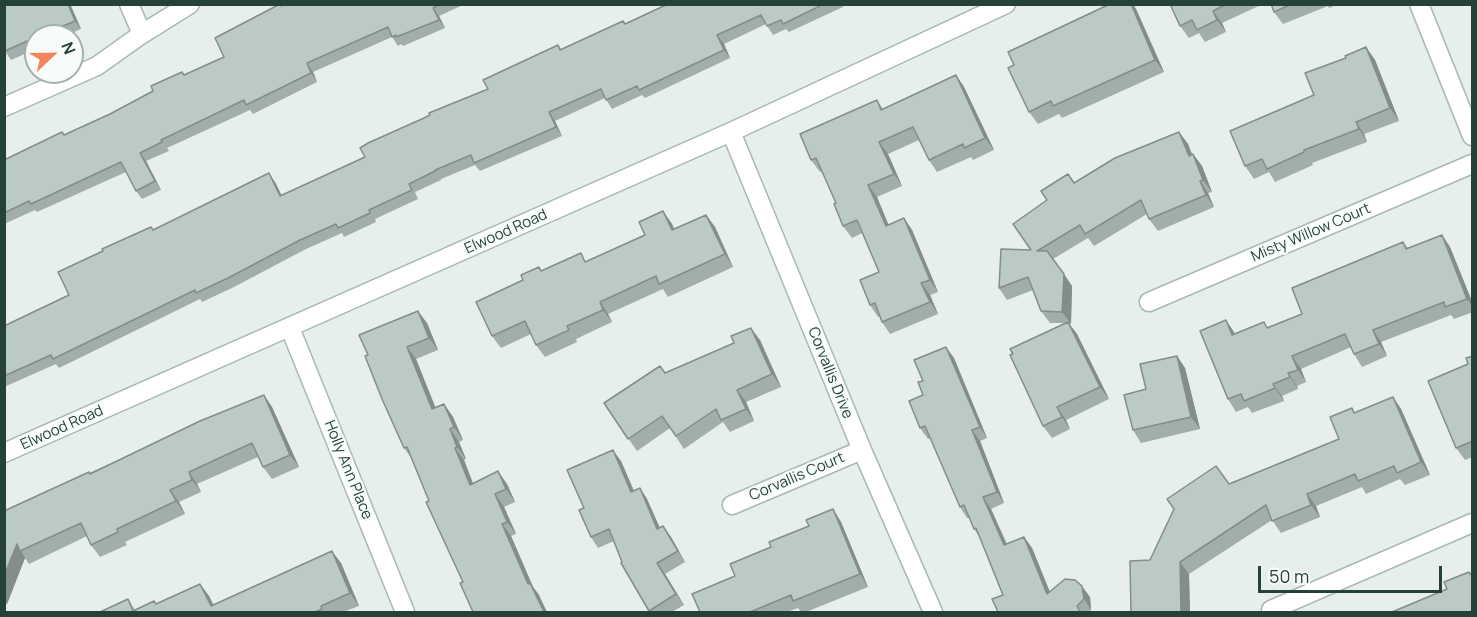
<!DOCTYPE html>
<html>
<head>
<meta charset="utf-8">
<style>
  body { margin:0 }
  #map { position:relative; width:1477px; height:617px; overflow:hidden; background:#e6efeb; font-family:Manrope,sans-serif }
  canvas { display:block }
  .frame { position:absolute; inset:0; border:6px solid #24423a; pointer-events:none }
  .north { position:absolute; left:24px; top:24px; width:60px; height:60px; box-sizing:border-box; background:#f7fbf9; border:2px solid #a3b1ad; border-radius:50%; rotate:68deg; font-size:16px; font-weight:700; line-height:24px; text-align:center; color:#24423a }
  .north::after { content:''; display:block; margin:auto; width:21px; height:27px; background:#f4845f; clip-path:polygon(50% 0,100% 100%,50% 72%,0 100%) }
  .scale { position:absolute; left:1258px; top:566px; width:184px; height:27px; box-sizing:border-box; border:3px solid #24423a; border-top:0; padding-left:8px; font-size:18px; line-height:21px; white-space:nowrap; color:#24423a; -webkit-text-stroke:4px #f7fbf9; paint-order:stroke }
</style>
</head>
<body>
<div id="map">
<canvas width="1477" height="617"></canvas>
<div class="frame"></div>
<div class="north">N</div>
<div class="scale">50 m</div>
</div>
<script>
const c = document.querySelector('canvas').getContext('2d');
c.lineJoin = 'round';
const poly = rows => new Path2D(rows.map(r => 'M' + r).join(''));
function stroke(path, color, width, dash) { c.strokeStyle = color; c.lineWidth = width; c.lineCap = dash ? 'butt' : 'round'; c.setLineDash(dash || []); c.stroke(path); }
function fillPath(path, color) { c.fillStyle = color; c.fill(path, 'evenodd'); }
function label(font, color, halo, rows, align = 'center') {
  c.font = font + ' Manrope,sans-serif'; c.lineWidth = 4.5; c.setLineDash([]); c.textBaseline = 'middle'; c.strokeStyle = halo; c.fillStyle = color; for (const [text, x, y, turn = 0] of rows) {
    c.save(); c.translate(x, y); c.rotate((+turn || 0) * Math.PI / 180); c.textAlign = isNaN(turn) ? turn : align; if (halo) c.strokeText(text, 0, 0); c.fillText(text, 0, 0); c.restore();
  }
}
const minor = poly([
  [129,4,142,34],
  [1419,4,1472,136],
  [4,107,97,66,142,34,190,4],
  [731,132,862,450,933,612],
  [1149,302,1472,164],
  [290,328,405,612],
  [4,453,731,132,1006,4],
  [732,505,862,450],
  [1271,610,1472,523]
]);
const wall = poly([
  [4,4,70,4,81,29,65,36,36,36,36,49,11,60,5,51],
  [284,4,465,4,439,16,445,28,403,46,401,44,398,46,392,37,313,72,317,82,253,114,250,110,167,148,169,151,146,161,161,190,142,199,136,191,126,172,37,212,35,210,4,224,4,160,62,132,64,135,110,114,185,75,224,57,281,6],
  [668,4,842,4,843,7,789,32,786,29,773,35,766,24,724,44,730,58,645,98,642,95,612,109,605,98,555,121,562,136,480,171,475,165,441,179,441,180,415,192,418,199,375,219,376,222,344,237,342,233,306,249,234,287,202,302,200,299,59,368,56,364,4,387,4,326,69,295,153,230,275,182,282,196,365,157,488,89,558,45,561,49,625,24],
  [1110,4,1133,4,1136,9,1164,72,1062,118,1059,114,1038,124,1029,112,1014,65],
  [1170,4,1263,4,1222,23,1226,32,1205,42,1199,33,1189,38,1180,26],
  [1271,4,1339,4,1329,8,1328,6,1283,24,1274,12],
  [1366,47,1375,60,1399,121,1364,134,1367,142,1312,163,1313,165,1275,182,1269,172,1254,179,1245,166,1314,95,1346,58],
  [956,75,964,87,994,150,973,160,971,157,937,172,929,160,919,140,888,154,902,186,877,197,888,225,904,218,912,230,938,292,930,295,938,314,890,334,882,322,880,316,878,317,870,305,879,272,862,233,852,238,843,226,836,203,822,171,820,172,811,160,877,100,883,109],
  [1179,132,1188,144,1192,154,1193,154,1202,166,1212,192,1208,193,1214,207,1158,231,1149,219,1147,214,1094,246,1088,238,1053,259,1072,286,1071,324,1069,324,1077,334,1109,399,1066,420,1070,429,1052,438,1043,426,1065,323,1050,323,1041,311,1033,290,1007,300,999,288,1031,250,1074,183],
  [663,211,672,224,674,229,706,215,715,227,733,267,668,297,663,289,608,314,612,322,576,339,577,342,545,357,536,345,531,334,501,348,492,336,523,280,539,267,542,271,587,261,645,235],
  [1442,235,1450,247,1473,304,1473,312,1454,319,1451,315,1381,342,1387,356,1362,367,1354,354,1351,347,1301,369,1306,382,1297,386,1298,389,1282,396,1284,401,1252,413,1248,407,1236,412,1228,399,1235,334,1268,327,1302,314,1403,242,1408,248],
  [427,323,438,350,416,359,435,408,444,404,453,417,463,440,459,442,466,459,464,460,473,483,507,484,515,502,504,507,516,534,511,536,533,587,539,595,463,582,412,459,404,448,368,355],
  [760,340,781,387,746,402,754,421,730,432,723,422,684,449,670,428,637,451,604,403,665,373],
  [1177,356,1185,368,1200,429,1141,443,1133,430,1146,389],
  [1473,356,1473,457,1465,460,1456,448,1468,364],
  [954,358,987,438,980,441,1004,503,991,509,1007,544,1024,537,1032,548,1050,592,1090,597,1091,610,1089,612,998,612,1003,595,979,536,974,529,969,518,967,518,960,507,931,438,928,439,920,428,923,395,923,381],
  [264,395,272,407,299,467,272,479,263,467,258,457,197,484,201,492,179,502,185,514,125,542,127,545,100,557,91,545,87,536,29,564,25,558,7,604,4,605,4,511],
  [1393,397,1401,409,1430,475,1405,485,1400,479,1366,494,1362,487,1316,506,1320,517,1281,533,1272,520,1189,574,1190,612,1131,612,1150,560,1229,484,1339,439,1355,413],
  [621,461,634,491,640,488,647,499,660,528,671,537,685,562,665,574,684,605,672,612,651,612,621,563,622,562,614,541,598,548,591,537,584,508],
  [833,509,841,522,868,587,806,612,801,612,798,608,787,612,700,612,735,576,771,547,809,526],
  [341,563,359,606,343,612,100,612,128,599,135,610,156,604,200,584,209,596,213,605]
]);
const shadedWall = poly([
  [68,4,70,4,81,29,75,21],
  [1131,4,1133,4,1136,9,1164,72,1155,60],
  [433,8,439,16,445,28,439,20],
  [1213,11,1222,23,1226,32,1217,20],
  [717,35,724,44,730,58,724,50],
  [1366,47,1375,60,1399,121,1390,108],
  [307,63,313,72,317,82,311,73],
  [956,75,964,87,994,150,985,138],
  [549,112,555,121,562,136,556,127],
  [1356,122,1364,134,1367,142,1359,129],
  [1179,132,1188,144,1197,168,1189,156],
  [879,142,888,154,902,186,894,174],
  [140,153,146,161,161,190,155,181],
  [1193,154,1202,166,1212,192,1203,180],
  [269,173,275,182,286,205,280,196],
  [1200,181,1208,193,1214,207,1206,195],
  [868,185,877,197,894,238,886,226],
  [663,211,672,224,680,243,672,230],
  [706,215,715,227,733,267,725,254],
  [904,218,912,230,938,292,930,280],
  [1442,235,1450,247,1473,304,1473,307,1467,299],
  [1064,274,1072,286,1071,324,1062,312],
  [921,283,930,295,938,314,930,302],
  [600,302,608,314,612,322,603,310],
  [418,311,427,323,438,350,429,338],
  [1226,320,1234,332,1241,347,1232,335],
  [1068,322,1077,334,1109,399,1100,387],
  [751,328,760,340,781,387,772,374],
  [1373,330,1381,342,1387,356,1379,344],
  [407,347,416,359,441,421,432,409],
  [946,347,954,358,987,438,980,427],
  [1177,356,1185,368,1200,429,1191,417],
  [1292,356,1301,369,1306,382,1298,370],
  [1288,373,1297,386,1298,389,1290,377],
  [1273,384,1282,396,1284,401,1275,388],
  [737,390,746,402,754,421,746,409],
  [264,395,272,407,299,467,290,455],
  [1393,397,1401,409,1430,475,1421,462],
  [444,404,453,417,463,440,454,427],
  [1057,407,1066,420,1070,429,1062,417],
  [450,429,459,442,466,459,457,447],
  [972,430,980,441,1004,503,997,492],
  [455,448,464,460,478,497,470,485],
  [613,450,621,461,639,503,631,492],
  [498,471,507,484,515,502,506,489],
  [189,472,197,484,201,492,192,480],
  [640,488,647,499,665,540,657,529],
  [170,490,179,502,185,514,176,501],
  [495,494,504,507,516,534,507,522],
  [1307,494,1316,506,1320,517,1311,505],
  [983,497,991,509,1012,557,1004,545],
  [833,509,841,522,868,587,860,574],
  [502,524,511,536,533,587,539,595,547,612,544,612,528,584],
  [663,526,671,537,685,562,678,551],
  [1024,537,1032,548,1055,605,1047,594],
  [17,544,25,558,7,604,4,599,4,576],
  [332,551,341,563,359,606,350,593],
  [1180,562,1189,574,1190,612,1181,612],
  [657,563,665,574,684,605,676,594],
  [200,584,209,596,217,612,211,606],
  [1082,586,1090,597,1091,610,1084,599]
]);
const building = poly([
  [4,4,68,4,75,21,39,36,36,36,36,37,5,51,4,4],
  [280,4,281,6,284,4,440,4,433,8,439,20,396,37,396,35,392,37,388,27,307,63,311,73,246,105,244,100,161,140,162,142,140,153,155,181,136,191,121,162,31,204,29,201,4,213,4,160,62,132,64,135,110,114,153,91,151,86,182,72,184,75,224,57,215,38,280,4],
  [668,4,824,4,783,24,781,20,767,26,761,15,717,35,724,50,639,90,637,86,606,100,601,89,549,112,556,127,474,163,471,155,435,170,435,171,409,184,412,190,369,210,370,213,338,228,336,224,300,240,228,278,196,293,195,290,53,359,51,355,4,376,4,326,69,295,58,272,103,251,102,249,151,227,153,230,269,173,280,196,365,157,360,148,368,143,424,118,430,115,429,113,488,89,483,80,558,45,560,50,623,21,625,24,668,4],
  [1110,4,1131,4,1155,60,1053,106,1051,101,1029,112,1008,68,1014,65,1008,52,1110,4],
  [1170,4,1227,4,1213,11,1217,20,1197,30,1192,20,1180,26,1170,4],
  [1271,4,1292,4,1274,12,1271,4],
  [1366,47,1390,108,1356,122,1359,129,1304,150,1304,152,1267,169,1262,159,1245,166,1230,131,1314,95,1305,73,1346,58,1345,56,1366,47],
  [956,75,985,138,964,148,963,144,929,160,913,127,879,142,894,174,868,185,886,226,904,218,930,280,921,283,930,302,882,322,875,303,870,305,860,280,879,272,857,220,843,226,834,204,836,203,816,158,811,160,800,134,877,100,881,110,956,75],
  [1179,132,1189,156,1193,154,1203,180,1200,181,1206,195,1149,219,1141,200,1085,234,1080,225,1037,251,1047,251,1064,274,1062,312,1041,311,1028,277,999,288,1001,249,1031,250,1013,224,1047,200,1041,191,1068,174,1074,183,1115,158,1179,132],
  [663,211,672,230,706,215,725,254,659,284,656,276,600,302,603,310,567,326,569,330,536,345,525,321,492,336,476,302,523,280,521,275,539,267,541,271,581,253,585,262,645,235,639,222,663,211],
  [1442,235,1467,299,1445,307,1444,302,1373,330,1379,344,1354,354,1345,334,1292,356,1298,370,1288,373,1290,377,1273,384,1275,388,1244,401,1241,394,1228,399,1200,331,1226,320,1232,335,1264,322,1267,328,1302,314,1292,288,1403,242,1406,249,1442,235],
  [418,311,429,338,407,347,432,409,444,404,454,427,450,429,457,447,455,448,470,485,498,471,506,489,495,494,507,522,502,524,528,584,530,583,544,612,473,612,460,583,463,582,426,502,429,501,407,447,404,448,382,399,365,356,368,355,359,335,418,311],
  [1068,322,1100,387,1057,407,1062,417,1043,426,1010,355,1013,354,1010,349,1068,322],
  [751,328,772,374,737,390,746,409,721,420,716,409,676,436,662,416,628,439,604,403,660,366,665,373,734,343,731,336,751,328],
  [946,347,980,427,972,430,997,492,983,497,1004,545,1024,537,1047,594,1065,579,1075,580,1082,586,1084,599,1077,606,1080,612,998,612,992,599,1003,595,976,528,974,529,964,505,960,507,925,426,920,428,909,401,923,395,918,382,923,381,914,360,946,347],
  [1177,356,1191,417,1133,430,1124,395,1146,389,1140,364,1177,356],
  [1473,356,1473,441,1456,448,1428,381,1468,364,1466,358,1473,356],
  [264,395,290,455,263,467,252,443,189,472,192,480,170,490,176,501,117,529,118,532,91,545,81,523,20,551,17,544,4,576,4,511,89,472,90,474,200,421,264,395],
  [1393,397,1421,462,1397,473,1394,466,1358,481,1355,474,1307,494,1311,505,1272,521,1266,505,1180,562,1181,612,1131,612,1130,561,1150,560,1174,509,1167,499,1216,466,1229,484,1339,439,1330,417,1352,408,1354,413,1393,397],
  [613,450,631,492,640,488,657,529,663,526,678,551,657,563,676,594,649,611,621,563,622,562,609,529,591,537,579,510,584,508,567,470,613,450],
  [833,509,860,574,793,601,791,595,750,612,700,612,692,594,735,576,730,564,771,547,769,542,809,526,806,520,833,509],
  [332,551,350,593,321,606,322,609,315,612,100,612,128,599,133,611,154,601,156,604,200,584,211,606,332,551],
  [1469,572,1470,574,1473,573,1473,612,1392,612,1447,589,1444,582,1469,572]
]);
const streetNames = [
  ["Elwood Road",506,232,-24],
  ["Misty Willow Court",1311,233,-23],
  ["Corvallis Drive",830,373,68],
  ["Elwood Road",62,428,-24],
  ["Holly Ann Place",348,470,68],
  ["Corvallis Court",797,477,-23]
];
stroke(minor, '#a8b8b2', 21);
stroke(minor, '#fff', 18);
fillPath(wall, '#a1aea9');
fillPath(shadedWall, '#838d89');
fillPath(building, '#bbcac4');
stroke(building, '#838d89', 1.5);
label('15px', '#24423a', '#f7fbf9', streetNames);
</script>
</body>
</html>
